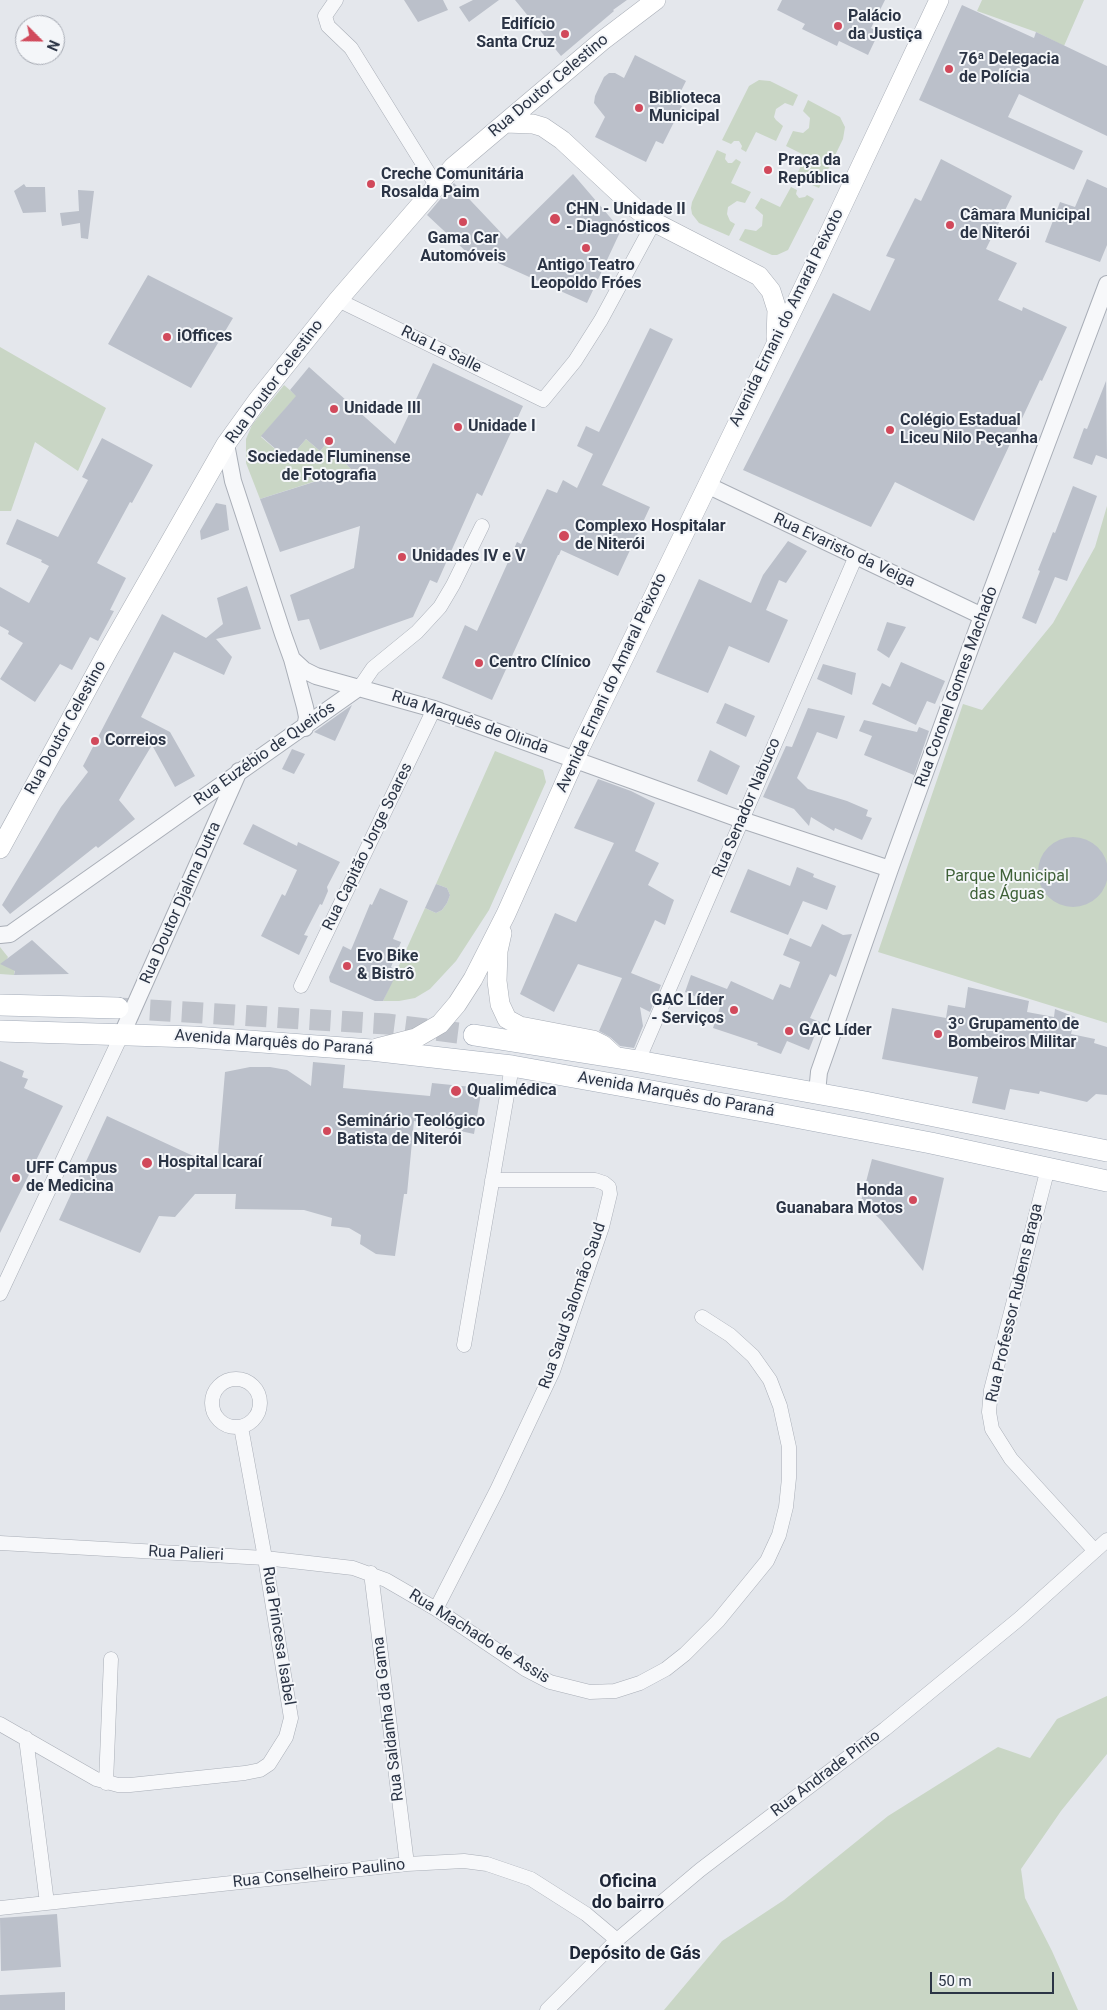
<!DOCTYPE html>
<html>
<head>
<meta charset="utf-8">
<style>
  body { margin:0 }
  #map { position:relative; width:1107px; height:2010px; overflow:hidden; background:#e4e7ec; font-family:Roboto,sans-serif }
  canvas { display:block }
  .north { position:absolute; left:15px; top:15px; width:50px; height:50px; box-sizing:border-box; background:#f4f6f9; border:1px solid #a4a8b1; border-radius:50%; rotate:113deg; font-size:14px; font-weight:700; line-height:20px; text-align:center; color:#2b3445 }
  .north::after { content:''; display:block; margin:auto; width:18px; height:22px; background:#d1495b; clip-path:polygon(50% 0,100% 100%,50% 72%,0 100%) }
  .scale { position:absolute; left:930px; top:1972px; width:124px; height:22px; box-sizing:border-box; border:2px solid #2b3445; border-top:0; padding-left:6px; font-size:15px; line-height:18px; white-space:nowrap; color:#2b3445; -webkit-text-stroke:4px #f4f6f9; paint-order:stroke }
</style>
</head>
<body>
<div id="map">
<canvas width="1107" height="2010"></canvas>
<div class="north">N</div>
<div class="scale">50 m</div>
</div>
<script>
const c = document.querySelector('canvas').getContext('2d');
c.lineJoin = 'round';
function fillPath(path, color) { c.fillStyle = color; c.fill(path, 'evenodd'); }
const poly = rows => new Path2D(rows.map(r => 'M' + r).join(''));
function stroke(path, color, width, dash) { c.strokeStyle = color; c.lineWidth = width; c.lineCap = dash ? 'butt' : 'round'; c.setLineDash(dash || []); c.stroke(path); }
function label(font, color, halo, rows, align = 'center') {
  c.font = font + ' Roboto,sans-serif'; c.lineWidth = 4; c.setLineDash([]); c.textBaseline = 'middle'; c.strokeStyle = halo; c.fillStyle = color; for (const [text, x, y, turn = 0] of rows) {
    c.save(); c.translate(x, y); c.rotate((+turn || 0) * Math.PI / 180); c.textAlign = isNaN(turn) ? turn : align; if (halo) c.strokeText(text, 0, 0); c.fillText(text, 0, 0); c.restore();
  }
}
const green = poly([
  [982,0,1084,0,1064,46,1036,32,977,11],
  [759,80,770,81,798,95,793,106,785,103,776,109,774,117,776,120,783,126,776,141,756,132,746,152,741,149,742,146,739,141,734,141,731,144,722,140,749,86],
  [808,100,840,117,845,127,843,139,819,188,812,185,813,181,810,176,805,176,802,180,796,176,806,156,786,146,793,131,803,133,809,128,810,118,803,111],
  [717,150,726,154,725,159,728,163,732,163,736,159,741,162,731,183,751,192,745,203,737,201,728,207,727,214,730,221,735,224,729,236,699,223,692,214,691,208,692,202],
  [791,187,797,190,796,194,799,198,805,197,807,195,814,199,788,250,777,255,772,255,739,240,745,229,756,231,762,226,763,215,755,208,761,198,780,207],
  [0,347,106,408,78,471,35,442,11,511,0,511],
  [284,385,337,431,292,401,261,437,288,460,306,439,320,451,326,444,366,484,365,491,341,473,260,499,246,463,246,439,252,425],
  [1107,506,1107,1023,878,952,963,704,982,710,1053,623,1095,547],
  [495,751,543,770,546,782,489,910,456,961,430,989,415,998,399,1001,383,1001,425,908,436,913,442,910,447,903,450,895,447,888,436,884],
  [0,947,8,957,4,964,9,968,15,969,14,975,0,974],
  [1107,1696,1107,1754,1061,1811,1021,1869,1025,1898,1052,1951,1078,2010,664,2010,722,1941,784,1900,888,1816,998,1747,1030,1758,1057,1719]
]);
const building = poly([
  [404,0,443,0,448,10,418,22],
  [473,0,499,0,469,22,459,7],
  [515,0,627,0,613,10,614,11,561,56],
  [782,0,885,0,871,28,879,32,868,55,839,41,837,46,802,29,805,24,777,10],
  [962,5,1034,38,1036,32,1107,66,1107,136,1019,94,1008,117,1083,151,1074,170,919,100],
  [635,55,686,81,675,103,682,106,663,144,656,141,646,162,595,137,605,117,594,103,595,96,604,77,609,73,615,73,624,78],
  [941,159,1012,196,986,249,1017,263,998,300,1022,311,1023,307,1067,327,1042,381,1040,380,974,521,895,482,871,527,743,470,833,293,870,311,895,259,886,256,915,198,921,201],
  [573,174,621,230,587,303,476,253,472,257,427,215,454,183,507,239],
  [1087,179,1107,188,1107,245,1100,262,1045,242,1060,202,1075,207],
  [24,184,26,187,45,187,46,212,23,213,14,191],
  [78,190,94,191,88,239,81,238,80,223,62,226,60,213,79,211],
  [148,275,233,318,191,388,108,344],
  [650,328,673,339,602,485,650,507,618,576,561,550,559,555,558,555,492,700,442,678,465,625,477,631,517,542,521,544,547,489,557,493,563,480,577,488,593,454,577,446,586,426,599,432],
  [433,363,523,406,482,496,477,493,437,583,430,580,413,617,320,650,309,619,298,621,290,595,354,568,360,526,280,552,260,499,352,470,326,444,320,451,306,439,288,460,261,436,296,396,290,390,309,367,395,444],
  [1106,381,1107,459,1096,455,1092,465,1073,458,1084,428,1087,429],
  [102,438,153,465,132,503,130,502,97,563,126,578,110,610,114,611,98,641,90,637,72,670,60,664,35,702,0,679,23,643,8,634,9,631,0,626,0,587,29,603,49,566,41,562,42,560,6,544,17,519,58,537,88,480,82,477],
  [1073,486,1097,496,1067,581,1055,577,1036,624,1022,618,1040,571,1038,570,1044,555,1053,532,1055,533],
  [216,503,226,505,229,530,201,540,200,531],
  [788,541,807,551,786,583,779,580,766,610,788,620,769,663,729,646,708,693,656,672,699,579,751,603,763,575],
  [247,586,261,629,216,639,232,657,224,675,174,652,141,717,170,732,195,776,175,787,152,745,119,800,135,819,98,848,96,846,10,914,2,905,61,807,88,772,83,766,162,614,206,638,223,624,217,598],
  [887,622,906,627,889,658,877,650],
  [901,662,945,681,935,704,927,701,916,725,872,704,882,683,890,687],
  [823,664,856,673,852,695,817,679],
  [725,703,755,716,746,737,716,723],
  [352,705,335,741,314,732],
  [808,708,845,716,837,739,817,732,797,778,808,789,847,801,868,810,866,816,872,818,862,840,835,828,834,831,811,817,809,826,794,809,763,797,786,746,792,747],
  [864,720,917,732,919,727,929,731,914,775,864,755,872,736,859,731],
  [292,749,305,754,294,774,282,769],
  [710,750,740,766,727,795,697,781],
  [598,779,631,791,655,803,635,851,659,863,648,885,674,900,665,925,655,920,631,973,661,985,650,1012,640,1007,643,1026,634,1048,620,1046,610,1037,599,1031,622,978,578,964,554,1012,520,994,555,913,576,922,614,843,574,828],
  [253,824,297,846,298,842,340,862,327,887,328,891,322,905,320,904,304,935,308,936,299,955,261,936,282,894,285,896,297,870,243,844],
  '1038 872a35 35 0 1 1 70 0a35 35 0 1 1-70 0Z',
  [797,867,814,874,813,877,836,886,827,910,803,901,788,935,730,912,748,869,790,886],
  [436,884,447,888,450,895,447,903,442,910,436,913,425,908],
  [380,888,408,901,393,939,401,942,391,967,398,971,383,1001,375,1001,330,982,329,977,343,946,351,950,370,904,372,905],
  [822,924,843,935,852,934,836,977,830,974,810,1018,820,1022,809,1050,787,1041,781,1054,757,1045,758,1043,713,1028,720,1007,685,992,691,975,727,989,731,981,773,1000,780,984,790,988,800,962,783,955,790,938,811,947],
  [32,940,69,974,14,975,15,971,0,964],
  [968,987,1029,1001,1027,1012,1054,1017,1055,1009,1075,1017,1071,1034,1095,1039,1094,1043,1107,1047,1107,1095,1096,1094,1087,1102,1040,1091,1039,1094,1010,1089,1005,1110,972,1103,978,1077,882,1059,892,1008,946,1018,948,1005,965,1008],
  [0,1061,24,1071,22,1077,28,1079,24,1088,63,1106,0,1233],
  [313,1062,345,1065,343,1088,430,1096,432,1083,482,1088,474,1134,414,1121,407,1194,404,1194,395,1256,376,1254,360,1244,361,1235,349,1228,331,1226,332,1218,304,1210,235,1209,236,1194,195,1194,175,1217,159,1216,140,1253,59,1220,107,1116,217,1167,225,1072,250,1067,270,1067,287,1070,311,1086],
  [872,1159,944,1178,923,1271,882,1221,861,1201],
  [57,1914,61,1967,1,1971,0,1918],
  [65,1992,65,2010,0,2010,0,1995]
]);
const primaryTunnel = poly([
  [118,1008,387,1024,474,1035]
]);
const minor = poly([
  [336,0,325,16,328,26,351,48,436,185],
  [338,300,543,400,575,361,601,320,654,222],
  [360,687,373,668,417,632,440,607,453,585,482,526],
  [301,986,434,709],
  [638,1061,856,556],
  [1048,1168,991,1390,989,1412,992,1429,1011,1459,1095,1551],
  [0,1294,122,1034],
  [464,1345,512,1066],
  '212 1403a24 24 0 1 1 48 0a24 24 0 1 1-48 0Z',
  [0,1543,265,1558,353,1568,386,1580,436,1609,525,1669,550,1682,590,1692,615,1691,640,1683,666,1669,685,1654,718,1621,767,1561,779,1535,786,1507,789,1478,789,1447,780,1406,770,1380,753,1356,730,1335,702,1317],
  [371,1573,407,1864],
  [436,1609,497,1490,553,1371,602,1227,610,1194,609,1187,604,1183,595,1180,492,1180],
  [0,1724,96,1779,118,1785,130,1785,245,1773,260,1770,269,1764,286,1737,291,1718,265,1558,241,1427],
  [26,1738,47,1903],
  [106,1783,111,1659],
  [0,1908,407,1864,464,1861,487,1864,531,1879,586,1914,617,1940],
  [547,2010,617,1940,700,1870,885,1729,1019,1619,1107,1540]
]);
const tertiary = poly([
  [226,444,233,481,283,634,292,659,304,670,316,676,434,709,742,820,890,869],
  [707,485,982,616],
  [292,659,305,707,307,717,305,728],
  [0,935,10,934,17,929,360,687],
  [122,1034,239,771],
  [817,1093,819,1072,890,869,982,616,1107,284]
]);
const secondary = poly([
  [505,123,533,124,543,127,562,140,635,208,654,222,759,276,771,291,777,310,776,337],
  [0,849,109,649,226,444,257,401,338,300,453,167,602,41,656,0],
  [502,933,498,951,497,981,500,1004,507,1019,520,1026,593,1040,603,1045,616,1057],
  [377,1048,416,1038,440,1024,457,1004,473,979,506,914,581,746,811,272,939,0]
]);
const primary = poly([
  [0,1005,118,1008],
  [0,1031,194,1037,371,1050,512,1066,774,1113,931,1143,1107,1181],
  [474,1035,638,1061,865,1102,1107,1151]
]);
const markers = [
  [838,26,5,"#d1495b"],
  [565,34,5,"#d1495b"],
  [949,69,5,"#d1495b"],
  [639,108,5,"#d1495b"],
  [768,170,5,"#d1495b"],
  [371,184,5,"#d1495b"],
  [555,219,6,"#d1495b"],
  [463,222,5,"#d1495b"],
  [950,225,5,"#d1495b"],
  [586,248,5,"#d1495b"],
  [167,337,5,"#d1495b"],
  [334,409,5,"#d1495b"],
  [458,427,5,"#d1495b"],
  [890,430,5,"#d1495b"],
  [329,441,5,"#d1495b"],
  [564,536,6,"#d1495b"],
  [402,557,5,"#d1495b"],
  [479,663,5,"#d1495b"],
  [95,741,5,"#d1495b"],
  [347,966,5,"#d1495b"],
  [734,1010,5,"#d1495b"],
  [789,1031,5,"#d1495b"],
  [938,1034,5,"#d1495b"],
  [456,1091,6,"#d1495b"],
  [327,1131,5,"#d1495b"],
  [147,1163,6,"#d1495b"],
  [16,1178,5,"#d1495b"],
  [913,1200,5,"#d1495b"]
];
const poiNames = [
  ["Palácio",848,17],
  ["da Justiça",848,35],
  ["Edifício",555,25,"right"],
  ["Santa Cruz",555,43,"right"],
  ["76ª Delegacia",959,60],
  ["de Polícia",959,78],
  ["Biblioteca",649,99],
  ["Municipal",649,117],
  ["Praça da",778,161],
  ["República",778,179],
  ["Creche Comunitária",381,175],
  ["Rosalda Paim",381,193],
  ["CHN - Unidade II",566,210],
  ["- Diagnósticos",566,228],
  ["Câmara Municipal",960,216],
  ["de Niterói",960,234],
  ["Gama Car",463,239,"center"],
  ["Automóveis",463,257,"center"],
  ["Antigo Teatro",586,266,"center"],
  ["Leopoldo Fróes",586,284,"center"],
  ["iOffices",177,337],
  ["Unidade III",344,409],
  ["Colégio Estadual",900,421],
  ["Liceu Nilo Peçanha",900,439],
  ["Unidade I",468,427],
  ["Sociedade Fluminense",329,458,"center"],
  ["de Fotografia",329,476,"center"],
  ["Complexo Hospitalar",575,527],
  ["de Niterói",575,545],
  ["Unidades IV e V",412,557],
  ["Centro Clínico",489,663],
  ["Correios",105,741],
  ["Evo Bike",357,957],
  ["& Bistrô",357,975],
  ["GAC Líder",724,1001,"right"],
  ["- Serviços",724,1019,"right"],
  ["3º Grupamento de",948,1025],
  ["Bombeiros Militar",948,1043],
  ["GAC Líder",799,1031],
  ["Qualimédica",467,1091],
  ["Seminário Teológico",337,1122],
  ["Batista de Niterói",337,1140],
  ["Hospital Icaraí",158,1163],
  ["UFF Campus",26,1169],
  ["de Medicina",26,1187],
  ["Honda",903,1191,"right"],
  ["Guanabara Motos",903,1209,"right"]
];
const streetNames = [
  ["Rua Doutor Celestino",549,86,-40],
  ["Avenida Ernani do Amaral Peixoto",787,318,-64],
  ["Rua La Salle",441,350,26],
  ["Rua Doutor Celestino",275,382,-53],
  ["Rua Evaristo da Veiga",844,551,25],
  ["Avenida Ernani do Amaral Peixoto",612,683,-65],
  ["Rua Coronel Gomes Machado",957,687,-70],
  ["Rua Marquês de Olinda",470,723,19],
  ["Rua Doutor Celestino",66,728,-61],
  ["Rua Euzébio de Queirós",265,754,-35],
  ["Rua Senador Nabuco",747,808,-67],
  ["Rua Capitão Jorge Soares",368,847,-64],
  ["Rua Doutor Djalma Dutra",181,903,-66],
  ["Avenida Marquês do Paraná",274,1043,4],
  ["Avenida Marquês do Paraná",676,1095,10],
  ["Rua Professor Rubens Braga",1015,1303,-77],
  ["Rua Saud Salomão Saud",573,1306,-71],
  ["Rua Palieri",186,1554,3],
  ["Rua Princesa Isabel",278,1636,81],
  ["Rua Machado de Assis",479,1637,32],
  ["Rua Saldanha da Gama",389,1719,-97],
  ["Rua Andrade Pinto",826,1774,-37],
  ["Rua Conselheiro Paulino",319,1874,-6]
];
const parkNames = [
  ["Parque Municipal",1007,877],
  ["das Águas",1007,895]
];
const neighbourhoodNames = [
  ["Oficina",628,1882],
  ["do bairro",628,1903],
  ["Depósito de Gás",635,1954]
];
fillPath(green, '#c9d6c5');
fillPath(building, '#bbc0ca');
stroke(primaryTunnel, '#bfc3cb', 21, [21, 11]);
stroke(minor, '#a9aeb7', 15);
stroke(tertiary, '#a9aeb7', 18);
stroke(secondary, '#a9aeb7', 20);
stroke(primary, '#a3abb8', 22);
stroke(minor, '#f7f8fa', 14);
stroke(tertiary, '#f7f8fa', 16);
stroke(secondary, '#fff', 19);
stroke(primary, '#fff', 21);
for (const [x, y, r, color] of markers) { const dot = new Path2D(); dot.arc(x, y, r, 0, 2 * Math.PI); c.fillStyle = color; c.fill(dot); stroke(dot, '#f4f6f9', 2); }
label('bold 16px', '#2b3445', '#f4f6f9', poiNames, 'left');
label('16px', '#2b3445', '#f4f6f9', streetNames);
label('16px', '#3f6138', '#f4f6f9', parkNames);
label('bold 18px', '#1d2536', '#f4f6f9', neighbourhoodNames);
</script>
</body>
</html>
